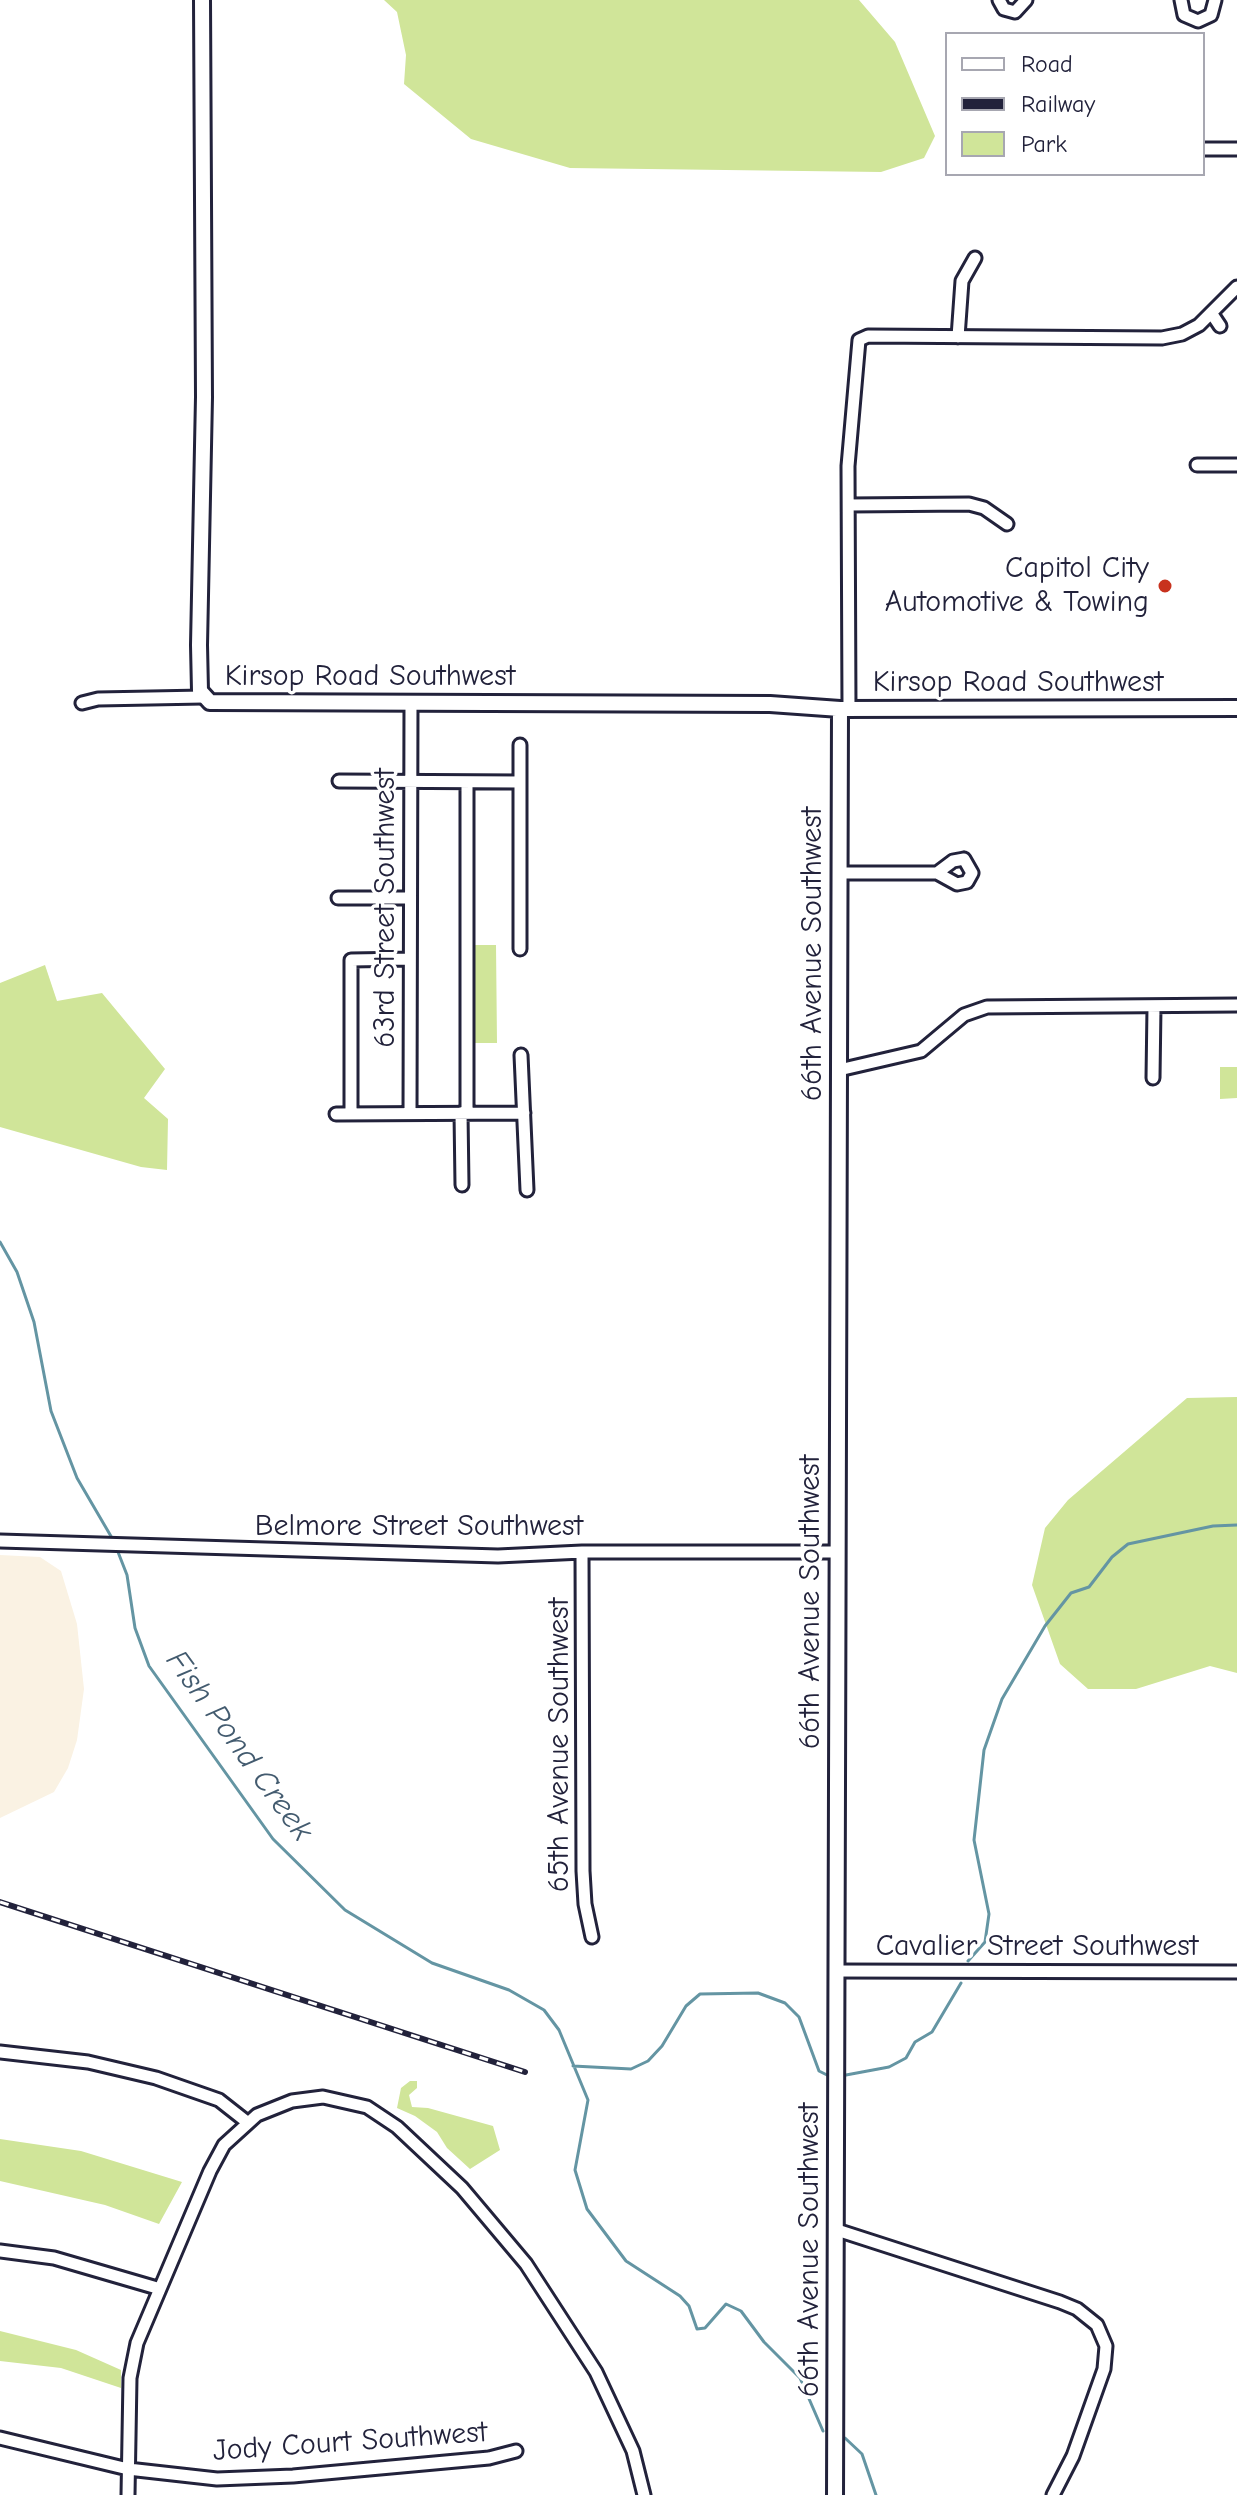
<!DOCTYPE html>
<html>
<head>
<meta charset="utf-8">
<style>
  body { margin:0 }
  #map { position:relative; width:1237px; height:2495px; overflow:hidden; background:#fff; font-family:"Comic Neue",sans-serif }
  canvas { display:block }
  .legend { position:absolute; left:945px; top:32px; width:260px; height:144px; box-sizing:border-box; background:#fff; border:2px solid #a7a7b1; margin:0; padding:10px 14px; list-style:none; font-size:24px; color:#22223b }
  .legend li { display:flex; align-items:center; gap:16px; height:40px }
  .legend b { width:40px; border:2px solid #a7a7b1 }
</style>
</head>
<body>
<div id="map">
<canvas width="1237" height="2495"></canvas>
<ul class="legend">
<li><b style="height:10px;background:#fff"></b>Road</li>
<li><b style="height:10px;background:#22223b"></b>Railway</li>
<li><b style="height:22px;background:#d0e599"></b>Park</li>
</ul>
</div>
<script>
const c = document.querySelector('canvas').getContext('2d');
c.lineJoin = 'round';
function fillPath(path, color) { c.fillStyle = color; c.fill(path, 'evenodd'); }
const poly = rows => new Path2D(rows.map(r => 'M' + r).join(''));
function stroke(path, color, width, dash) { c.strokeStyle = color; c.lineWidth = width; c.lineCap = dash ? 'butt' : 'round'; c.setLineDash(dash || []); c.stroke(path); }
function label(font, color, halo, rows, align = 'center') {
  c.font = font + ' "Comic Neue",sans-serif'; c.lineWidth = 7; c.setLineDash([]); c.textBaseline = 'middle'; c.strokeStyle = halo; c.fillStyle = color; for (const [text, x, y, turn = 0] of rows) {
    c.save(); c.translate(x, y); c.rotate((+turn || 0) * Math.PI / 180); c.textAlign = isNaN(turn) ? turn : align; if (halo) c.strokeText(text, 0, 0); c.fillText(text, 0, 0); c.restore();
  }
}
const built = poly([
  [0,1555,40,1557,61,1571,77,1624,84,1689,77,1740,68,1768,54,1792,0,1818]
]);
const green = poly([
  [384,0,859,0,895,42,935,136,924,158,881,172,570,168,471,139,404,84,406,55,397,12],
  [474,945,496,945,497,1043,474,1043],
  [45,965,57,1001,102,993,165,1069,144,1098,168,1119,167,1170,141,1167,0,1127,0,983],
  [1220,1067,1237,1067,1237,1098,1220,1099],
  [1237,1397,1237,1673,1210,1666,1136,1689,1088,1689,1060,1664,1032,1585,1045,1528,1068,1500,1187,1398],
  [410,2081,417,2081,417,2088,409,2095,412,2107,428,2108,493,2126,500,2150,470,2169,447,2148,437,2132,415,2116,397,2108,401,2088],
  [0,2139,81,2151,182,2182,159,2224,105,2205,0,2181],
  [0,2331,76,2350,121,2370,121,2388,61,2368,0,2361]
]);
const stream = poly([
  [0,1242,17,1272,34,1322,51,1411,77,1478,112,1538],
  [118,1552,127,1575,135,1628,149,1666,273,1839,345,1910,432,1963,509,1990,544,2010,559,2030,588,2100,575,2170,587,2209,626,2261,680,2296,689,2306,697,2329,705,2328,726,2304,741,2311,764,2342,800,2378,823,2431],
  [968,1961,985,1942,989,1914,974,1840,984,1750,1002,1699,1045,1626,1071,1593,1089,1587,1112,1557,1128,1544,1213,1526,1237,1525],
  [573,2066,631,2069,648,2061,662,2046,686,2006,700,1994,758,1993,785,2003,799,2017,819,2071,827,2075],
  [846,2075,889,2067,906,2058,915,2042,932,2032,961,1983],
  [845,2438,862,2454,876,2495]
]);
const minor = poly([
  [999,0,1004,9,1015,12,1026,0],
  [1181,0,1184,15,1198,21,1211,15,1215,0],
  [1203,149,1237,149],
  [1212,314,1220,326],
  [958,337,962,281,975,258],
  [1197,465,1237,465],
  [849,505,969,504,984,508,1007,524],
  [82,703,98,699,203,697],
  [849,709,848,466,859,340,868,336,1162,338,1182,334,1199,325,1237,287],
  [339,781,520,782],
  [964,859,972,873,967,882,957,884,937,873,953,861,964,859],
  [839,873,937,873],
  [338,898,410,898],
  [520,949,520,745],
  [521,1055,527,1190],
  [839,1070,921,1051,964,1015,987,1007,1237,1005],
  [1153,1078,1154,1007],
  [410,1113,411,703],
  [461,1113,462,1185],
  [467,1113,467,782],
  [336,1114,524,1113],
  [351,1114,351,960,410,959],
  [0,1541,498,1556,582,1552,838,1552],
  [582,1552,583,1871,585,1904,592,1937],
  [836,1971,1237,1972],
  [0,2052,88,2062,156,2078,219,2100,247,2122],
  [837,2230,1060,2302,1077,2309,1097,2325,1106,2346,1104,2369,1073,2456,1053,2495],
  [0,2251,54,2258,157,2288],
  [0,2438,128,2469,217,2479,293,2476,489,2458,516,2451],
  [128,2495,130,2378,137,2343,210,2171,224,2145,257,2115,292,2101,323,2097,367,2107,397,2127,462,2188,526,2264,596,2372,633,2451,644,2495]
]);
const tertiary = poly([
  [202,0,204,397,199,645,200,691,210,702,770,704,840,709,1237,708],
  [835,2495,840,709]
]);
const rail = poly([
  [0,1902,525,2072]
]);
const markers = [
  [1165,586,8,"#c8321e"]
];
const poiNames = [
  ["Capitol City",1149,569],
  ["Automotive & Towing",1149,603]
];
const streetNames = [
  ["Kirsop Road Southwest",370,677],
  ["Kirsop Road Southwest",1018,683],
  ["63rd Street Southwest",386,908,-90],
  ["66th Avenue Southwest",813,954,-90],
  ["Belmore Street Southwest",419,1527],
  ["66th Avenue Southwest",811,1602,-90],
  ["65th Avenue Southwest",560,1745,-90],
  ["Cavalier Street Southwest",1037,1947],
  ["66th Avenue Southwest",810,2250,-90],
  ["Jody Court Southwest",350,2442,-4]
];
const waterNames = [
  ["Fish Pond Creek",239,1746,54]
];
fillPath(built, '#faf2e3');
fillPath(green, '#d0e599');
stroke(stream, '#6495a3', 3);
stroke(minor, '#22223b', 17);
stroke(tertiary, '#22223b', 20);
stroke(minor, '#fff', 11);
stroke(tertiary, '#fff', 14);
stroke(rail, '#22223b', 6);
stroke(rail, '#fff', 3, [9]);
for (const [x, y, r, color] of markers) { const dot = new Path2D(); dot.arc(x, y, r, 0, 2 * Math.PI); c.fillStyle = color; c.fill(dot); stroke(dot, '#fff', 3); }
label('30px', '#22223b', '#fff', poiNames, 'right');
label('30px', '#22223b', '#fff', streetNames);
label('italic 32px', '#435b6f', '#fff', waterNames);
</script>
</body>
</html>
